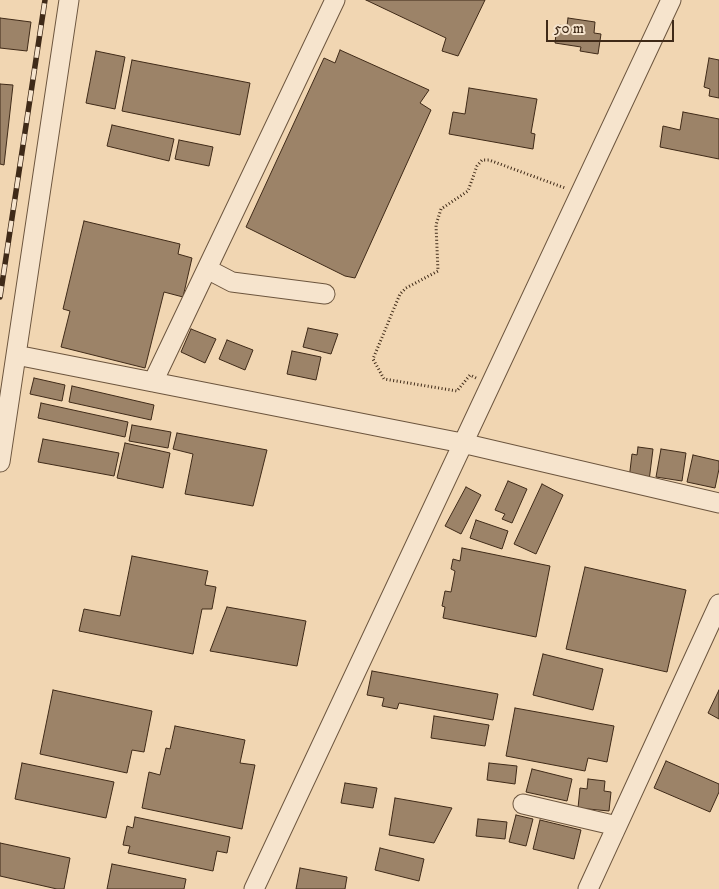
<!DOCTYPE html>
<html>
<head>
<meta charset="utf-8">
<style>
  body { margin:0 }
  #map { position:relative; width:719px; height:889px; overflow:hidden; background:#f1d6b2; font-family:"IM FELL DW Pica",serif }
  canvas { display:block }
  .scale { position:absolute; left:546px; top:20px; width:128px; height:22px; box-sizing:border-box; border:2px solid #3f2a18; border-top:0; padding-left:6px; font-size:15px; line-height:18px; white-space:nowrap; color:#3f2a18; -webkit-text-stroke:4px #f6e4cd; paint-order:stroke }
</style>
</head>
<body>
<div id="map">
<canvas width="719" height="889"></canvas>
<div class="scale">50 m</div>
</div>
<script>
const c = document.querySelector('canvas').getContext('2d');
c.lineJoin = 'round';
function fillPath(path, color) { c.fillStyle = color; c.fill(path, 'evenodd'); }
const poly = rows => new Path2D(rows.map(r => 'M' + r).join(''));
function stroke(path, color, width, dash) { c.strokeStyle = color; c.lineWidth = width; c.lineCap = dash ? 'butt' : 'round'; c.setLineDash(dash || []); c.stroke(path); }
const building = poly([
  [366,0,485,0,458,56,442,51,446,38,366,0],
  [0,18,31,22,27,51,0,48,0,18],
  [568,18,595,22,594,33,601,34,598,54,580,51,581,47,555,43,557,25,567,26,568,18],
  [340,50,429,90,420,103,431,110,355,278,345,276,246,227,324,58,335,63,340,50],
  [96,51,125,57,115,109,86,103,96,51],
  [709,58,719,60,719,98,709,96,710,89,704,87,709,58],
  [132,60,250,83,240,135,122,111,132,60],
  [0,84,13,85,4,165,0,164,0,84],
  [469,88,537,99,531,133,535,134,533,149,449,134,453,112,465,114,469,88],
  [683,112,719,119,719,159,660,147,663,126,680,130,683,112],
  [112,125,174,139,169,161,107,146,112,125],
  [179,140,213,147,209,166,175,159,179,140],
  [84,221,180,244,178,254,192,258,183,297,164,292,145,368,61,347,70,311,63,309,84,221],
  [308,328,338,334,331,354,303,347,308,328],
  [191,329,216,339,205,363,181,352,191,329],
  [227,340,253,350,245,370,219,359,227,340],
  [292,351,321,357,316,380,287,374,292,351],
  [34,378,65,385,62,401,30,394,34,378],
  [72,386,154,405,151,420,69,402,72,386],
  [41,403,128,422,125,437,38,418,41,403],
  [132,425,171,432,168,448,129,441,132,425],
  [177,433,267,450,253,506,185,494,193,454,173,449,177,433],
  [43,439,119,453,114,476,38,462,43,439],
  [125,443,170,453,163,488,117,478,125,443],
  [638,447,653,449,649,481,629,479,632,454,637,455,638,447],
  [661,449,686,453,682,481,656,477,661,449],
  [693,455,719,461,719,469,715,488,687,482,693,455],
  [508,481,527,489,512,523,502,519,505,514,495,510,508,481],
  [542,484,563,495,536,554,514,544,542,484],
  [466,487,481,495,461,534,445,526,466,487],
  [476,520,508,531,502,549,470,538,476,520],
  [462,548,550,566,536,637,443,618,445,607,442,606,445,591,451,592,455,571,451,569,453,559,460,561,462,548],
  [132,556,208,571,205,585,216,587,212,609,202,609,193,654,79,631,84,609,120,616,132,556],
  [585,567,686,590,667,672,566,649,585,567],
  [227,607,306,621,297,666,210,651,227,607],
  [543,654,603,669,593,710,533,695,543,654],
  [372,671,498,694,493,720,399,703,397,709,382,706,384,698,367,695,372,671],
  [53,690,152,711,144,752,132,750,127,773,40,754,53,690],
  [719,690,719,719,708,713,719,690],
  [515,708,614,726,607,762,588,758,585,771,506,756,515,708],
  [434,716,489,725,485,746,431,738,434,716],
  [175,726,245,740,240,763,255,765,242,829,142,808,149,772,160,775,166,748,170,749,175,726],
  [666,761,719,784,719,792,710,812,654,788,666,761],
  [22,763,114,782,106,818,15,799,22,763],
  [489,763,517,766,515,784,487,780,489,763],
  [532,769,572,779,567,801,526,792,532,769],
  [588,779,605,781,604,791,611,792,609,811,578,808,580,788,587,789,588,779],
  [345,783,377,788,373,808,341,803,345,783],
  [395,798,452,808,434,843,389,835,395,798],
  [516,815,533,819,526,846,509,842,516,815],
  [135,817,230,837,227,853,217,851,213,871,128,853,130,846,123,845,127,826,133,828,135,817],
  [478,819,507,822,505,839,476,836,478,819],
  [540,820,581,830,574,859,533,849,540,820],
  [0,843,70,858,64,889,57,889,0,876,0,843],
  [380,848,424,859,419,881,375,870,380,848],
  [112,864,186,879,184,889,107,889,112,864],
  [300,868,347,877,345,889,296,889,300,868]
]);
const path = poly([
  [476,378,470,375,457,391,384,379,373,359,400,294,406,288,438,271,436,225,441,209,468,191,477,166,482,160,489,160,565,188]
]);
const minor = poly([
  [207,269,232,282,325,294],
  [16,355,462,443,719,503],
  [153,382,335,0],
  [0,462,69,0],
  [523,804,617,826],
  [254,889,671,0],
  [588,889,719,604]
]);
const rail = poly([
  [0,297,45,0]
]);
fillPath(building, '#9c8368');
stroke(building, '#3f2a18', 1);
stroke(minor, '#6c553e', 21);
stroke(path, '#3f2a18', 3, [1, 2.5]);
stroke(minor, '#f6e4cd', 19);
stroke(rail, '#3f2a18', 5.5);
stroke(rail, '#f6e4cd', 4, [11]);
</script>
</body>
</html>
